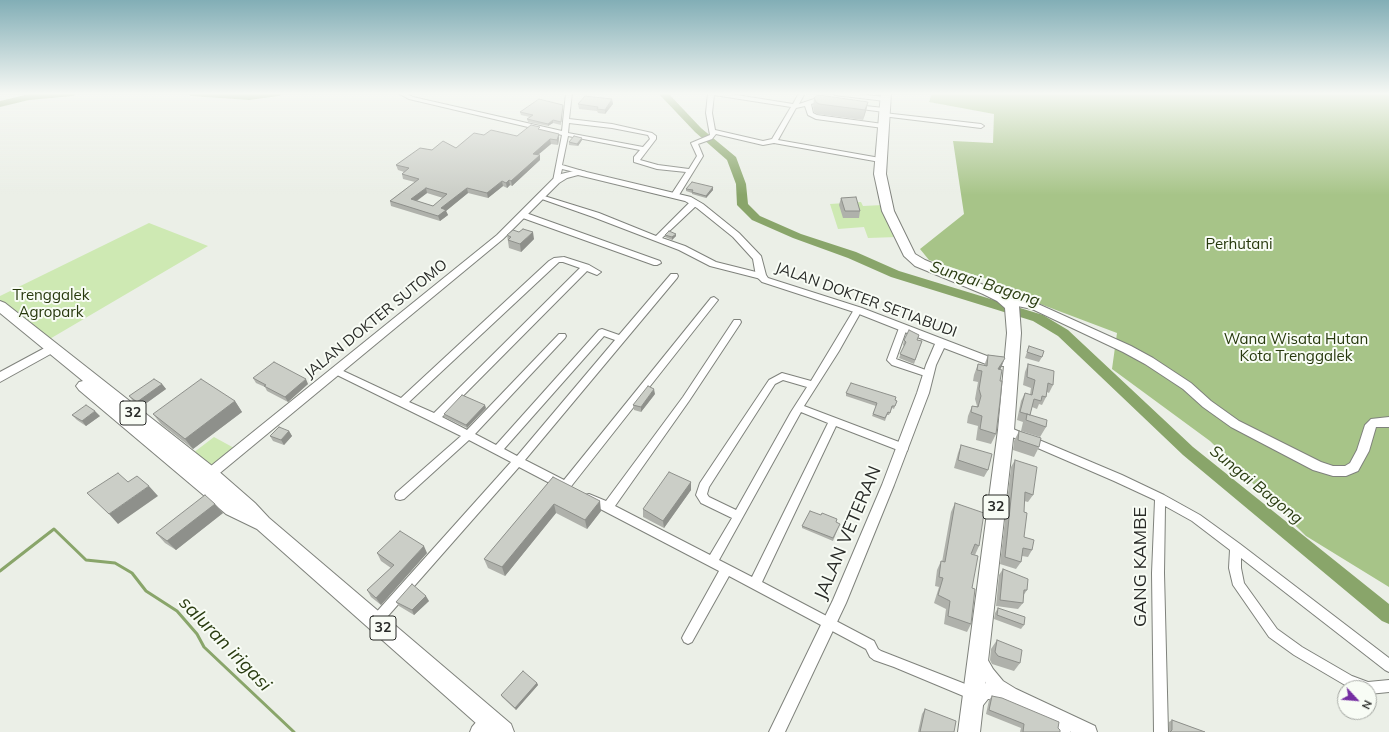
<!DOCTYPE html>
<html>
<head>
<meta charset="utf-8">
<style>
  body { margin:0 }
  #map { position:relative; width:1389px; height:732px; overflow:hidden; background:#ebefe7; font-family:Mulish,sans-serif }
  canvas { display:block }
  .north { position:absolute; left:1337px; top:680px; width:40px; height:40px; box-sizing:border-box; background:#f8fcf5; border:1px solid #a5a8a3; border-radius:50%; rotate:116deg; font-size:11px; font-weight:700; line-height:16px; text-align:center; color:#282a27 }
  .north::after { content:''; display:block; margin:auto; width:14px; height:18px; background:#752ea2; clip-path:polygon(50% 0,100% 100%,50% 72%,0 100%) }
</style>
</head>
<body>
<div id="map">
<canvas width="1389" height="732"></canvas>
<div class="north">N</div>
</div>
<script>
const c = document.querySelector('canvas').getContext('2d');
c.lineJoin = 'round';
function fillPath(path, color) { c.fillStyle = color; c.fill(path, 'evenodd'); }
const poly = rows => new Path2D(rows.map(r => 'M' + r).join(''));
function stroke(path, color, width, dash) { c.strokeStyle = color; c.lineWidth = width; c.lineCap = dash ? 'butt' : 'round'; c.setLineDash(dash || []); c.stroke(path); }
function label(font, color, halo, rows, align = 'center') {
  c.font = font + ' Mulish,sans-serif'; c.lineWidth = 4; c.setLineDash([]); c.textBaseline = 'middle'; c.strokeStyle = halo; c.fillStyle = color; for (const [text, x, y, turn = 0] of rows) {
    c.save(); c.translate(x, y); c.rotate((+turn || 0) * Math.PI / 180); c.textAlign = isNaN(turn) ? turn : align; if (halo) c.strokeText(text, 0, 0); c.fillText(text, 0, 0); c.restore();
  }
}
const green = poly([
  [861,202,863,206,883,205,897,237,868,238,864,227,838,229,830,204],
  [149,223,208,246,48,340,0,303,0,296],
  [214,437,236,449,208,471,189,456]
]);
const forest = poly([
  [932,93,1389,93,1389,587,1306,536,1210,441,1112,369,1117,333,1019,296,996,282,929,260,920,249,964,214,953,141,993,143,994,114,929,102]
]);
const stream = poly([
  [0,571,54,529,86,560,115,563,132,573,146,591,177,611,197,634,204,647,294,732]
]);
const river = poly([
  [43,93,78,93,73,96,29,100,0,107,0,101,29,94,43,93],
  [186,93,249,94,284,93,279,96,249,100,191,96,186,93],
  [658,93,668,93,701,128,736,157,746,184,748,204,760,216,801,234,856,252,899,271,1043,315,1068,330,1193,447,1389,604,1389,624,1382,621,1183,455,1058,336,1033,321,891,277,848,258,793,238,752,220,737,205,736,184,727,160,695,132,658,93]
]);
const minor = poly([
  [398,93,405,93,413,97,562,131,566,93,572,93,569,119,612,124,652,133,656,136,656,139,640,160,658,165,689,169,697,156,691,143,710,135,706,113,708,93,724,93,793,104,799,93,805,93,799,104,814,99,825,100,828,102,825,104,815,103,811,104,813,113,817,115,883,124,886,126,883,128,816,119,808,115,805,106,796,108,778,140,880,158,883,160,880,162,774,143,763,145,716,134,712,139,698,144,703,156,679,195,675,197,671,195,686,172,657,169,634,162,634,157,640,150,568,136,562,165,586,172,583,174,562,169,559,181,556,183,553,181,562,135,409,99,398,93],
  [714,95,791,107,772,139,763,141,715,130,712,113,714,95],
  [569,123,612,128,648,135,650,139,643,147,568,133,569,123],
  [832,93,849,93,885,97,888,99,885,101,835,95,832,93],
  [856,105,884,108,887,110,884,112,854,108,853,107,856,105],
  [884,113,981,124,984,126,981,128,882,116,881,115,884,113],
  [541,195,599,213,656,236,691,201,697,201,697,205,662,238,685,246,716,262,764,274,765,276,761,279,710,266,679,250,593,217,539,198,539,196,541,195],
  [520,213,526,213,660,261,661,263,657,265,654,265,520,217,520,213],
  [564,257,589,265,601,272,597,275,587,271,442,417,467,430,559,334,565,334,566,336,565,338,475,434,496,445,599,330,602,329,619,335,671,274,677,274,678,276,677,278,525,460,564,480,711,298,714,297,718,300,569,489,565,490,561,489,519,467,380,625,376,627,372,625,370,621,372,617,511,462,469,440,404,499,400,500,396,499,395,496,396,493,461,436,333,373,331,371,336,368,339,369,401,398,549,261,554,258,564,257],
  [559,262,563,262,580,268,434,413,409,402,559,262],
  [604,336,615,340,517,456,504,449,604,336],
  [858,307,862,310,839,351,804,406,907,445,908,448,907,451,903,452,836,426,762,582,874,641,878,649,881,651,978,689,979,694,978,699,973,700,894,667,874,660,870,657,866,649,729,576,692,642,688,644,684,642,682,638,684,634,719,571,585,501,584,498,585,495,589,494,606,501,683,397,734,320,740,320,741,322,740,324,689,401,615,506,710,555,732,518,701,503,696,495,700,483,769,380,782,373,811,381,855,308,858,307],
  [783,380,807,387,791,412,736,510,709,497,707,494,709,487,775,384,783,380],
  [801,412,828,423,752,577,719,560,801,412],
  [903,325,907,328,896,359,931,372,933,374,931,376,928,377,892,365,887,360,899,328,903,325],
  [1006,426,1122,475,1164,495,1200,515,1240,544,1389,658,1389,672,1385,670,1241,558,1241,568,1244,583,1277,629,1302,647,1352,676,1368,682,1389,680,1389,692,1369,694,1369,688,1351,688,1345,685,1294,655,1269,637,1233,585,1229,568,1230,550,1192,521,1165,506,1164,573,1168,732,1154,732,1152,573,1155,500,1114,481,1003,433,1001,430,1003,427,1006,426],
  [488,712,493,714,495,719,486,732,470,732,472,727,483,714,488,712],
  [1064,713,1069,715,1071,720,1070,732,1056,732,1057,720,1059,715,1064,713]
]);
const tertiary = poly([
  [578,170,691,197,703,204,739,233,761,256,766,275,768,278,862,308,987,356,1012,359,1016,360,1017,363,1016,366,1012,367,986,364,944,348,936,365,929,393,894,485,846,603,785,732,769,732,833,600,882,485,917,393,926,365,935,344,854,312,762,282,756,276,753,259,733,237,697,208,685,201,578,175,567,178,559,183,503,239,209,482,205,483,201,482,199,478,201,474,497,235,553,179,561,174,578,170],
  [1007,298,1038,304,1131,346,1153,358,1191,383,1211,401,1239,421,1321,462,1333,466,1345,466,1350,463,1357,450,1365,425,1371,419,1389,417,1389,427,1376,427,1369,451,1358,471,1346,476,1333,476,1313,470,1231,427,1203,407,1183,389,1145,364,1123,352,1032,309,1003,303,1002,301,1007,298],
  [980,653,985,655,993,669,1003,681,1016,689,1095,726,1097,732,1071,732,1007,702,994,699,988,699,980,709,974,711,968,709,966,703,968,697,973,690,986,683,972,660,975,655,980,653]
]);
const secondary = poly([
  [52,344,56,345,58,348,56,351,0,382,0,372,52,344]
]);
const trunk = poly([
  [881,93,891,93,886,174,894,211,915,254,925,260,1007,295,1019,306,1021,333,1014,430,980,732,958,732,998,430,1007,333,1005,308,997,301,983,294,915,266,904,256,882,211,874,174,881,93],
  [0,301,5,303,216,469,255,503,269,518,511,724,514,732,486,732,257,529,226,514,79,390,76,386,79,382,83,381,0,313,0,301]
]);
const wall = poly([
  [814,98,868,102,866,111,863,120,817,114,814,112,813,107],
  [612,99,613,104,605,114,598,113,597,111,579,109,578,104],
  [563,105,561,125,553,123,548,126,528,122,527,119,530,117,521,115,520,112],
  [541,130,559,138,558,145,551,144,538,155,540,160,512,186,510,185,507,188,503,186,488,198,468,193,446,211,448,215,440,221,391,206,390,201,415,182,403,179,402,174,404,172,398,170,396,165,432,150,456,148,484,135,517,136],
  [427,193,443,198,433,206,417,201],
  [582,138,582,140,578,146,569,145,569,142],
  [713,187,713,190,706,198,692,194,692,193,686,191,686,189],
  [841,198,860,211,859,218,843,218,839,205],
  [507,235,534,239,521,252,509,248],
  [665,235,676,236,672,240,665,237],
  [904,340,918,340,922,341,914,364,899,358,904,346,903,345],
  [1029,346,1042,357,1039,362,1025,358],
  [988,355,1001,368,1000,369,1000,381,996,434,991,444,976,440,978,426,967,423,968,416,972,406,976,407,977,406,975,399,978,382,973,381,974,375,978,364,984,366],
  [1028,364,1053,385,1049,393,1047,392,1046,397,1042,405,1039,404,1037,409,1032,407,1030,415,1046,427,1040,437,1021,431,1023,422,1017,420,1021,401,1025,393,1030,395,1031,388,1023,385,1025,372],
  [253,378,308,384,288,402,267,391,265,387,256,383],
  [162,384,166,389,141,407,133,401,129,396],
  [846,393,895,400,897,401,894,409,892,408,889,415,887,415,885,421,872,416,876,406,846,396],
  [655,394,641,412,634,410,633,405],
  [235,401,242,412,193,449,161,424,153,414],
  [486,408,467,428,444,417,444,414],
  [72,415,100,416,86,426,77,420],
  [289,431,292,436,284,445,273,441,270,436],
  [1019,431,1039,447,1034,457,1013,450,1014,441],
  [961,445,988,470,984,477,954,468,958,453],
  [1015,460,1033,495,1028,502,1024,501,1024,537,1032,550,1028,557,1022,556,1021,562,1016,569,1000,564,1011,467],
  [553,477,601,511,587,529,556,513,505,576,488,568,484,559],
  [691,482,691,490,664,528,643,517,643,509],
  [955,503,979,546,975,555,971,553,972,588,971,624,967,632,944,624,946,609,934,603,939,587,935,586,937,570,941,561,942,562,951,512],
  [215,504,223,513,176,550,165,543,156,533],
  [802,526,839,526,833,541,802,528],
  [377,553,427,553,381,605,371,597,367,590,391,568,381,561],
  [1003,569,1027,590,1023,596,1023,603,1018,609,996,606,999,575],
  [429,601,414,615,399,606,396,602],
  [998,608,1024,625,1021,629,994,619,995,613],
  [997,640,1020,663,1014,671,992,664,990,660,991,649],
  [537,683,538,685,516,710,502,697,501,695],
  [992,696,1058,728,1060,732,1020,732,1021,728,986,714,989,700],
  [925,709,954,732,918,732,922,714],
  [1172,720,1205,732,1169,732,1169,722]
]);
const shadedWall = poly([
  [612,99,613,104,605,114,605,110],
  [868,102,866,111,863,120,865,110],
  [553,120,553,123,548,126,548,124],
  [559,134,559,138,558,145,557,140],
  [582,138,582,140,578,146,577,144],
  [550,139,551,144,534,158,533,154],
  [540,155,540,160,512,186,511,181],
  [509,180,510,185,507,188,506,183],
  [502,181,503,186,488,198,487,193],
  [713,187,713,190,706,198,706,196],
  [426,188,427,193,412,204,411,199],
  [467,188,468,193,446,211,448,215,440,221,438,216,441,208],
  [533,232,534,239,521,252,520,244],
  [676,234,676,236,672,240,672,237],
  [1005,358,1001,368,994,379,998,369],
  [306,379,308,384,288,402,285,397],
  [162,384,166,389,141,407,137,402],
  [654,389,655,394,641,412,641,407],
  [235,401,242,412,193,449,185,439],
  [485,405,486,408,467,428,466,425],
  [95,411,100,416,86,426,82,421],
  [289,431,292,436,284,445,281,440],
  [691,482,691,490,664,528,663,521],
  [149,486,158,496,118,524,109,514],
  [600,501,601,511,587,529,585,520],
  [215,504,223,513,176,550,167,541],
  [554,504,556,513,505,576,502,567],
  [424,546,427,553,381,605,376,598],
  [426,596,429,601,414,615,412,610],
  [537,683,538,685,516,710,515,708]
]);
const building = poly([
  [819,95,868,102,865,110,819,104,816,102,814,98,816,96,819,95],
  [585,96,612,99,605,110,597,109,598,107,578,104,585,96],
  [539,99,563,105,561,122,553,120,548,124,527,119,533,115,520,112,539,99],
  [531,125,540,127,538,129,559,134,557,140,550,139,533,154,540,155,511,181,509,180,506,183,502,181,487,193,467,188,441,208,446,210,438,216,390,201,419,179,402,174,409,168,396,165,420,148,432,150,443,141,456,148,474,133,484,135,491,130,517,136,531,125],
  [426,188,447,194,433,206,411,199,426,188],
  [574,136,582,138,577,144,569,142,574,136],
  [692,182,713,187,706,196,692,192,693,190,686,189,692,182],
  [856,197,860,211,845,211,841,198,856,197],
  [523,229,533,232,520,244,508,240,511,237,507,235,513,230,519,232,523,229],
  [669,231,676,234,672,237,665,235,669,231],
  [909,330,919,335,917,340,922,341,915,360,900,354,906,342,904,340,909,330],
  [1029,346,1044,351,1042,357,1027,352,1029,346],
  [988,355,1004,357,1005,358,998,369,1002,370,1000,381,1002,381,1000,401,996,434,980,429,982,416,971,412,972,406,978,407,981,396,979,389,982,371,977,370,978,364,987,366,988,355],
  [274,362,306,379,285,397,264,386,266,385,253,378,274,362],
  [1028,364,1054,371,1053,385,1048,383,1046,397,1042,396,1041,401,1034,399,1030,415,1020,412,1025,393,1032,395,1035,380,1027,377,1028,364],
  [154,379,162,384,137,402,129,396,154,379],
  [201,379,235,401,185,439,153,414,201,379],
  [851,383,896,397,895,400,897,401,895,406,892,406,890,413,888,412,885,418,873,414,877,403,846,393,851,383],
  [648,386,654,389,641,407,633,405,648,386],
  [462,395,485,405,466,425,444,414,462,395],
  [86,405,95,411,82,421,72,415,86,405],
  [1027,414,1047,420,1046,427,1026,420,1027,414],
  [279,427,289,431,281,440,270,436,279,427],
  [1019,431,1041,438,1039,447,1018,440,1019,431],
  [961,445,992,454,988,470,958,460,961,445],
  [1015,460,1037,467,1033,495,1025,492,1024,512,1027,513,1024,537,1034,540,1032,550,1023,548,1021,562,1005,557,1015,460],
  [669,472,691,482,663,521,643,509,669,472],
  [118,473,128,482,137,476,149,486,109,514,87,493,118,473],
  [553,477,600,501,585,520,554,504,502,567,484,559,553,477],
  [205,495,215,504,167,541,156,533,205,495],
  [955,503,984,513,979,546,975,544,971,554,978,556,972,588,975,589,971,624,948,616,950,601,938,595,943,578,939,577,941,561,945,562,955,503],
  [810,511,821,515,822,513,837,519,836,522,840,524,833,538,802,526,810,511],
  [400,531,424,546,376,598,367,590,394,565,377,553,400,531],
  [1003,569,1028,579,1027,590,1024,590,1023,603,1000,600,1003,569],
  [412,584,426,596,412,610,396,602,412,584],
  [998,608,1025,617,1024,625,997,615,998,608],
  [997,640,1022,650,1020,663,998,656,995,652,997,640],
  [523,671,537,683,515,708,501,695,523,671],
  [992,696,1002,698,1059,722,1058,728,1060,730,1060,732,1023,732,1024,724,989,710,992,696],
  [925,709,956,721,954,732,920,732,925,709],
  [1172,720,1205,732,1170,732,1172,730,1172,720]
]);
const shields = [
  [133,413,26],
  [996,507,26],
  [383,628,26]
];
const shieldNames = [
  ["32",133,413],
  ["32",996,507],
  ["32",383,628]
];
const parkNames = [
  ["Perhutani",1239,244],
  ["Trenggalek",51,295],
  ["Agropark",51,312],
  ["Wana Wisata Hutan",1296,339],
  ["Kota Trenggalek",1296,356]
];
const streetNames = [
  ["JALAN DOKTER SETIABUDI",866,300,20],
  ["JALAN DOKTER SUTOMO",376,319,-39]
];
const waterNames = [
  ["Sungai Bagong",985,284,18],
  ["Sungai Bagong",1256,485,39]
];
const nearStreetnames = [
  ["JALAN VETERAN",848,533,-67],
  ["GANG KAMBE",1141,567,-90]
];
const nearWaternames = [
  ["saluran irigasi",225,644,46]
];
fillPath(green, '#cee9b3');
fillPath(forest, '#a7c488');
stroke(stream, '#89a56a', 3);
fillPath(river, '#89a56a');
stroke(minor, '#7f827c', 2);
stroke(tertiary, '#7f827c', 2);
stroke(secondary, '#7f827c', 2);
stroke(trunk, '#7f827c', 2);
fillPath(minor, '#fff');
fillPath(tertiary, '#fff');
fillPath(secondary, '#fff');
fillPath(trunk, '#fff');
fillPath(wall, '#afb1ab');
fillPath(shadedWall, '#8e908b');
fillPath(building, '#cbcec7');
stroke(building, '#8e908b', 1);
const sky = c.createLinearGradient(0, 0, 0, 195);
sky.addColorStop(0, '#82aeb6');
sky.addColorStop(0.48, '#f6f8f4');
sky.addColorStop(1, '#f6f8f400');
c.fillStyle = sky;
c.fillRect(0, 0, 1389, 195);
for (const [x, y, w] of shields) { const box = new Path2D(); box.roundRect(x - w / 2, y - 12, w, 24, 3); c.fillStyle = '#f8fcf5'; c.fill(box); stroke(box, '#282a27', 1); }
label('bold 14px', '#282a27', null, shieldNames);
label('15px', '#27390d', '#f8fcf5', parkNames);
label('15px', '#282a27', '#f8fcf5', streetNames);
label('italic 16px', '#2a3c11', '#f8fcf5', waterNames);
label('18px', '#282a27', '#f8fcf5', nearStreetnames);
label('italic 19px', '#2a3c11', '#f8fcf5', nearWaternames);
</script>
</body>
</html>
